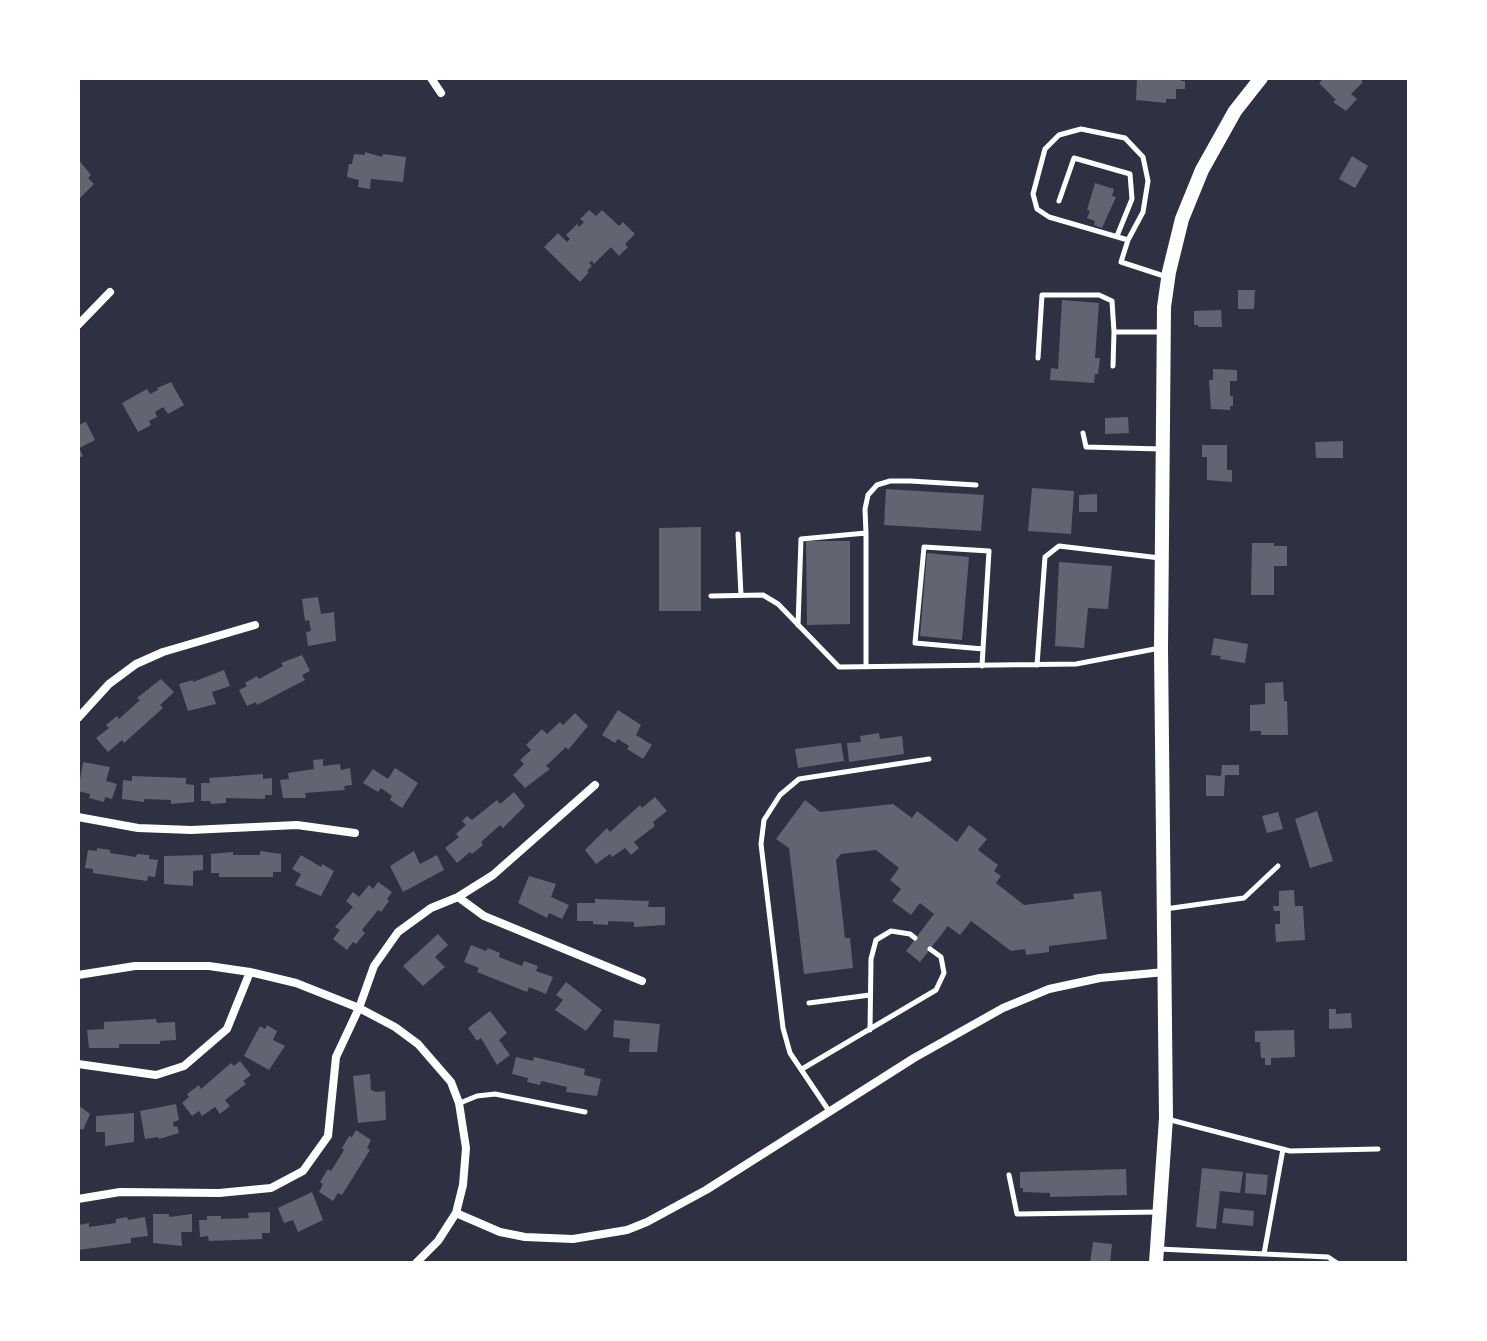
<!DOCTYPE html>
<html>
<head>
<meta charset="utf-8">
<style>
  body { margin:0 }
  #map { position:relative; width:1487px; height:1341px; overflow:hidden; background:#2d3142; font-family:Arial,sans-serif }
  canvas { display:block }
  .frame { position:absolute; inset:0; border:80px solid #fff; pointer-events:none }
</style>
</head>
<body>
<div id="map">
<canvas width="1487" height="1341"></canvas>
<div class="frame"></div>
</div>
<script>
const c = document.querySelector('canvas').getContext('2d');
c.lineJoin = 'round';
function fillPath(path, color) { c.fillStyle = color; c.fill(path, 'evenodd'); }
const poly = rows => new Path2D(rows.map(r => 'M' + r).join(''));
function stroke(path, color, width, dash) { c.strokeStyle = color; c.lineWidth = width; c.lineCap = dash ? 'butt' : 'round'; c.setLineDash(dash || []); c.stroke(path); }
const building = poly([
  [1137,78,1181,78,1181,81,1185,81,1185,89,1176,89,1176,99,1166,99,1166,103,1136,100],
  [1324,78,1359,78,1363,82,1351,94,1357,99,1346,111,1333,102,1336,100,1319,83],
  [365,152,382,157,383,154,406,157,403,182,371,179,370,189,358,187,359,180,347,177,349,164,352,164,354,154,365,155],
  [1352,156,1368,166,1355,188,1339,179],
  [78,159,91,175,88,178,94,184,78,200],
  [1095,183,1114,189,1112,196,1116,197,1102,228,1094,225,1095,221,1087,218,1090,211,1087,210],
  [589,210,596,216,602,210,619,226,623,222,635,234,625,244,628,247,619,256,611,247,594,264,592,261,589,263,592,266,587,271,589,272,580,282,544,247,558,233,567,242,570,239,566,235,577,224,579,227,584,222,580,219],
  [1238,290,1255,290,1254,309,1238,309],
  [1062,300,1099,303,1095,358,1100,358,1098,374,1095,374,1094,383,1050,380,1051,368,1058,369],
  [1221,310,1222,327,1198,327,1198,325,1194,325,1194,311],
  [1213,369,1237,370,1237,381,1230,381,1230,396,1233,396,1233,406,1230,406,1230,410,1211,409,1209,380,1213,380],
  [171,382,184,405,168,414,163,407,155,412,157,417,149,421,151,425,138,432,122,403,147,389,150,394,158,390,157,388],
  [1128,417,1129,433,1105,434,1105,418],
  [86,422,95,440,79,448,83,456,78,458,78,425],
  [1343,441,1343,458,1316,458,1315,442],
  [1202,445,1227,445,1227,470,1232,470,1232,482,1207,480,1207,457,1202,457],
  [1032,488,1074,491,1071,534,1028,531],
  [886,489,984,495,981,531,884,525],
  [1097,494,1097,512,1079,512,1079,495],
  [701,527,701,611,659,611,659,528],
  [806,541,850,541,850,624,807,625],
  [1252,543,1274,543,1274,546,1287,546,1287,566,1274,566,1274,595,1251,595],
  [927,553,969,557,962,640,920,636],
  [1059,562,1112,566,1108,609,1088,608,1084,648,1055,646],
  [318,597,321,614,334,612,336,641,308,646,306,632,311,631,309,620,305,621,302,599],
  [1214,638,1248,644,1245,663,1220,659,1221,656,1211,655],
  [302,655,310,671,302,675,305,680,257,705,256,702,247,706,239,690,247,686,245,683,257,676,259,679,283,666,281,663],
  [224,670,230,686,212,692,216,704,188,711,179,684,193,680,193,682],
  [161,679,174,692,160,705,163,708,124,743,122,740,108,752,96,738,109,728,106,725,117,716,119,719,140,700,137,698],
  [1283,682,1284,701,1287,701,1288,735,1261,735,1261,731,1250,731,1250,705,1265,704,1265,683],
  [618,710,641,725,636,735,652,745,643,759,627,749,629,746,618,739,615,743,602,735],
  [575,713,588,726,568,750,566,747,546,766,550,769,525,788,513,775,524,764,520,760,531,750,526,745,542,729,547,734,560,722,563,725],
  [879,733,880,739,902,736,904,754,849,762,847,743,861,742,860,736],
  [841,743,844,761,798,768,795,749],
  [323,759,323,766,340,764,341,770,350,768,352,785,344,786,345,790,305,793,306,798,283,798,280,780,289,779,288,773,314,769,313,760],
  [83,762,110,767,106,781,117,784,112,799,105,797,104,802,89,798,90,794,78,791],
  [1222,765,1239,765,1239,775,1225,775,1224,796,1206,796,1206,775,1221,776],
  [395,768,418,783,402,808,390,800,392,796,381,788,378,792,363,783,373,769,388,779],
  [263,774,263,779,272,778,272,795,265,795,265,799,226,798,226,803,211,804,210,801,201,801,201,783,210,783,209,778],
  [132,776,186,778,186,784,194,785,194,802,171,804,171,800,144,799,144,802,122,799,123,780,132,781],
  [514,792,525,806,503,828,500,825,481,842,483,845,472,854,470,852,457,863,445,848,459,837,456,834,466,825,462,821,467,816,472,820,497,800,500,804],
  [655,797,667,811,653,822,655,826,634,842,639,848,631,855,625,848,612,857,610,854,596,864,585,850,607,828,610,832,640,805,642,808],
  [805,800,820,812,893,804,912,818,917,811,957,842,969,825,987,839,978,850,998,865,994,871,1001,876,996,883,1024,905,1074,899,1073,894,1101,891,1107,939,1049,946,1049,952,1026,955,1025,949,1011,951,971,921,960,935,948,926,920,962,906,951,934,914,920,903,911,915,892,901,901,889,890,880,899,868,876,850,841,854,836,860,845,938,850,938,853,968,804,974,789,848,776,839],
  [1317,811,1333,861,1310,868,1295,819],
  [1278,812,1283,829,1267,833,1262,816],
  [97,848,110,850,110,853,136,857,137,854,149,855,149,859,158,860,155,877,148,876,147,881,93,873,93,869,85,868,88,850,97,851],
  [260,851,281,854,281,872,273,872,273,877,219,877,219,873,211,873,211,854,233,852,233,855,260,855],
  [414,851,420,864,437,855,444,870,403,892,390,866],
  [203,855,203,870,193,871,193,886,164,884,164,856],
  [301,855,321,867,322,864,334,871,321,896,295,885,301,874,292,869],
  [529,876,556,884,551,897,569,905,562,919,549,913,547,918,518,903],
  [378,882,392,892,387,899,389,901,381,912,378,910,362,930,365,933,356,944,353,942,347,950,333,939,340,930,335,927,353,907,346,901,353,892,359,897,369,885,373,889],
  [1294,890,1295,906,1303,906,1305,940,1276,942,1275,924,1280,924,1280,911,1274,911,1273,906,1279,906,1279,891],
  [595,899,649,901,648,907,665,907,665,925,634,927,634,922,608,921,608,925,593,924,593,921,577,921,577,903,595,903],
  [438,934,448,945,435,957,445,967,423,986,403,966],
  [471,945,486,951,488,948,500,953,499,957,522,966,524,961,538,966,536,971,553,977,546,994,529,987,527,992,477,972,479,968,464,962],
  [566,982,602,1010,586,1031,555,1010,563,1000,556,995],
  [1329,1009,1336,1009,1336,1014,1351,1013,1352,1028,1329,1029],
  [490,1011,507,1033,499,1040,510,1055,497,1065,481,1038,477,1041,468,1028],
  [156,1019,157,1023,175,1022,176,1040,160,1041,160,1044,119,1044,119,1048,89,1048,87,1030,104,1029,104,1022],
  [614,1020,660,1024,657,1052,629,1052,630,1039,613,1037],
  [267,1025,277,1031,273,1040,285,1046,269,1070,244,1056,260,1026,265,1029],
  [1294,1030,1295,1057,1271,1058,1271,1065,1265,1065,1265,1058,1261,1058,1260,1042,1255,1042,1255,1031],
  [516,1057,533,1061,534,1057,585,1069,584,1075,601,1079,597,1096,566,1092,567,1087,541,1081,540,1085,527,1082,528,1078,512,1074],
  [240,1061,251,1075,243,1081,246,1084,225,1100,230,1106,220,1114,215,1107,202,1116,199,1111,192,1116,182,1103,189,1097,187,1094,199,1085,201,1089,231,1063,234,1066],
  [370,1074,371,1090,376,1092,385,1091,386,1120,358,1123,353,1076],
  [176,1104,179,1120,173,1122,174,1127,177,1126,179,1133,159,1139,158,1137,145,1139,140,1111],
  [78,1105,90,1114,83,1130,78,1128],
  [134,1113,134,1142,105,1146,105,1132,96,1132,96,1116],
  [356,1130,371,1140,367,1148,370,1150,342,1195,338,1193,333,1201,319,1192,323,1184,320,1182,328,1169,331,1171,344,1150,342,1148,349,1136,352,1137],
  [1202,1168,1243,1172,1240,1193,1220,1191,1216,1229,1196,1227],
  [1126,1169,1127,1195,1050,1197,1050,1193,1023,1192,1023,1188,1020,1188,1020,1172],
  [1246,1173,1268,1175,1266,1195,1245,1193],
  [312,1192,323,1220,298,1232,293,1220,284,1223,278,1208],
  [1224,1208,1254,1211,1253,1226,1222,1223],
  [270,1212,270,1233,262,1233,262,1239,209,1241,208,1236,200,1237,199,1220,207,1220,207,1216,221,1216,221,1219,249,1218,248,1213],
  [153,1214,169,1214,169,1217,192,1214,192,1232,181,1232,182,1246,153,1243],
  [127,1217,128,1220,145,1217,148,1236,131,1238,131,1243,78,1250,78,1225,89,1223,89,1227,116,1223,116,1219],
  [1093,1242,1112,1244,1110,1263,1090,1263]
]);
const service = poly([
  [1059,201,1074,158,1130,174,1132,199,1117,236],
  [1128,240,1049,217,1037,209,1033,194,1045,149,1059,135,1081,129,1125,138,1143,157,1148,181,1143,212,1128,240,1121,262,1167,277],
  [1038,358,1042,295,1099,295,1112,301,1114,332],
  [1113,366,1114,332,1162,332],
  [1083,433,1086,447,1161,449],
  [866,533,865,509,868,495,877,485,890,481,910,481,976,485],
  [738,534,741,595],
  [711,596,763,595,778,604,839,667,1076,664,1160,648],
  [798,625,801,539,866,533,866,667],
  [1037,665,1045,557,1059,546,1160,558],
  [982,666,983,649,989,551,924,547,915,643,983,649],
  [1165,909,1244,898,1278,866],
  [809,1003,870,995],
  [870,1030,871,959,876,940,891,931,910,934,915,938],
  [802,1069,936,990,944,973,941,957,930,949],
  [460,1103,477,1096,495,1094,585,1112],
  [829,1111,790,1053,783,1028,761,844,764,820,780,795,799,779,929,759],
  [1167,1119,1290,1151,1378,1149],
  [1009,1175,1017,1214,1159,1212],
  [1159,1249,1328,1257,1337,1263],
  [1264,1254,1283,1149]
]);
const minor = poly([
  [431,78,441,93],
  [78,325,110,292],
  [78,718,109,684,136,664,163,652,255,625],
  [78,817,138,828,191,830,297,825,355,833],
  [458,897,484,916,642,981],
  [78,975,135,966,209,966,250,972,296,983,359,1008,395,1027,418,1044,451,1082,459,1103,466,1148,463,1185,456,1213,438,1241,416,1263],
  [78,1064,156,1075,184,1066,227,1029,250,972],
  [78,1199,120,1192,219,1193,271,1188,303,1171,328,1136,336,1057,359,1008,374,966,398,932,431,908,458,897,493,875,595,785],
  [456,1213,500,1232,525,1237,573,1239,627,1230,647,1222,706,1190,914,1058,1003,1008,1049,989,1100,978,1165,972]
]);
const secondary = poly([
  [1156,1263,1166,1118,1161,648,1164,307,1169,272,1182,219,1202,170,1235,111,1261,78]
]);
fillPath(building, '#626471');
stroke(service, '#fff', 5);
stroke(minor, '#fff', 8);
stroke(secondary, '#fff', 14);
</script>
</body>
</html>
